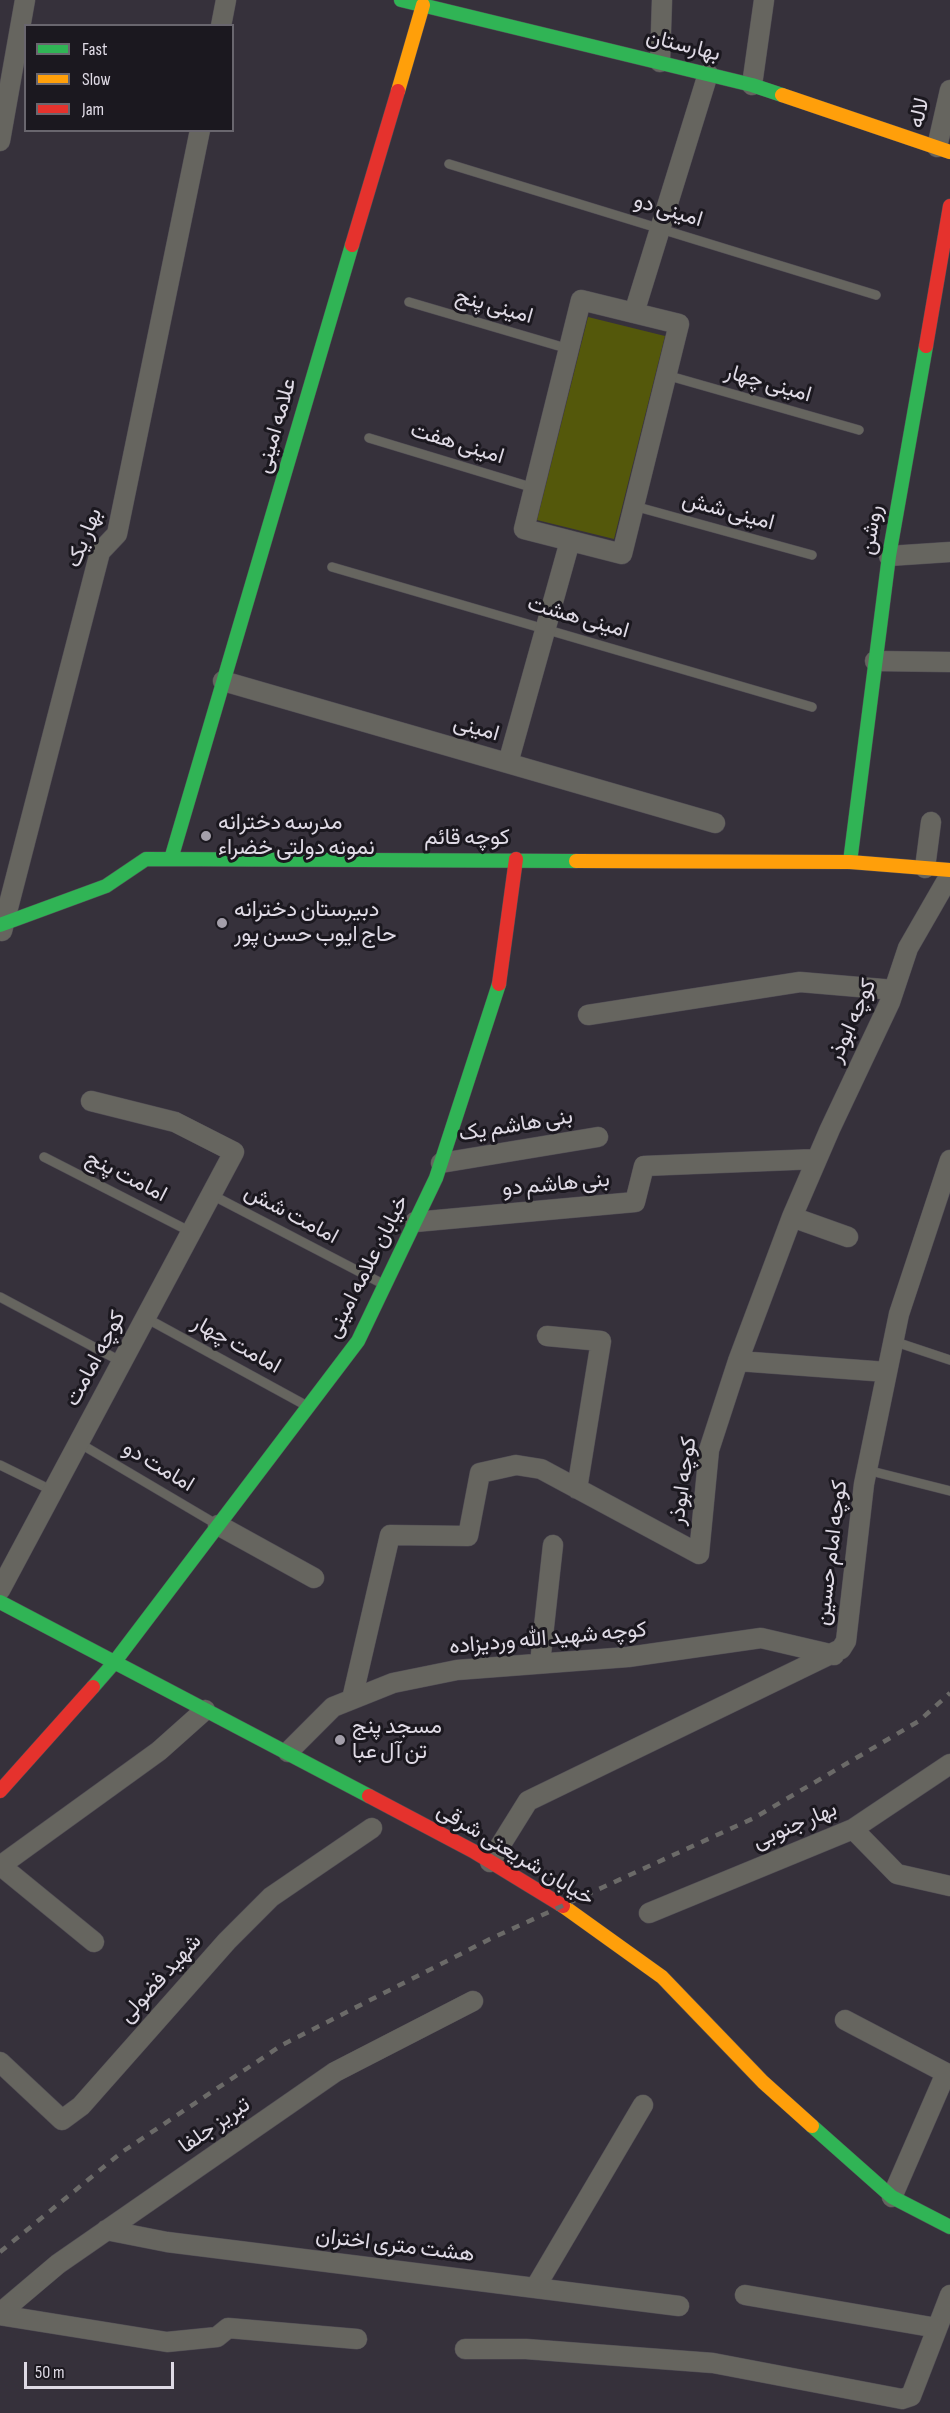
<!DOCTYPE html>
<html>
<head>
<meta charset="utf-8">
<style>
  body { margin:0 }
  #map { position:relative; width:950px; height:2413px; overflow:hidden; background:#36313b; font-family:"Sofia Sans Condensed",sans-serif }
  canvas { display:block }
  .legend { position:absolute; left:24px; top:24px; width:210px; height:108px; box-sizing:border-box; background:#1b181f; border:2px solid #69666e; margin:0; padding:8px 10px; list-style:none; font-size:18px; color:#dfdae5 }
  .legend li { display:flex; align-items:center; gap:12px; height:30px }
  .legend b { width:30px; border:2px solid #69666e }
  .scale { position:absolute; left:24px; top:2362px; width:150px; height:27px; box-sizing:border-box; border:3px solid #dfdae5; border-top:0; padding-left:8px; font-size:18px; line-height:21px; white-space:nowrap; color:#dfdae5; -webkit-text-stroke:4px #1b181f; paint-order:stroke }
</style>
</head>
<body>
<div id="map">
<canvas width="950" height="2413"></canvas>
<ul class="legend">
<li><b style="height:8px;background:#30b455"></b>Fast</li>
<li><b style="height:8px;background:#ff9f0a"></b>Slow</li>
<li><b style="height:8px;background:#e5322d"></b>Jam</li>
</ul>
<div class="scale">50 m</div>
</div>
<script>
const c = document.querySelector('canvas').getContext('2d');
c.lineJoin = 'round';
function fillPath(path, color) { c.fillStyle = color; c.fill(path, 'evenodd'); }
const poly = rows => new Path2D(rows.map(r => 'M' + r).join(''));
function stroke(path, color, width, dash) { c.strokeStyle = color; c.lineWidth = width; c.lineCap = dash ? 'butt' : 'round'; c.setLineDash(dash || []); c.stroke(path); }
function label(font, color, halo, rows, align = 'center') {
  c.font = font + ' "Sofia Sans Condensed",Vazirmatn,sans-serif'; c.lineWidth = 6; c.setLineDash([]); c.textBaseline = 'middle'; c.strokeStyle = halo; c.fillStyle = color; for (const [text, x, y, turn = 0] of rows) {
    c.save(); c.translate(x, y); c.rotate((+turn || 0) * Math.PI / 180); c.textAlign = isNaN(turn) ? turn : align; if (halo) c.strokeText(text, 0, 0); c.fillText(text, 0, 0); c.restore();
  }
}
const green = poly([
  [588,317,665,336,614,539,537,520]
]);
const lane = poly([
  [449,164,876,295],
  [409,302,569,349],
  [666,375,859,430],
  [369,438,534,488],
  [634,506,812,555],
  [332,567,812,707],
  [44,1157,191,1232],
  [212,1195,383,1284],
  [0,1297,122,1362],
  [146,1318,307,1406],
  [893,1341,950,1360],
  [79,1443,216,1524],
  [0,1465,53,1491],
  [867,1470,950,1491]
]);
const street = poly([
  [221,26,226,0],
  [660,62,662,0],
  [752,85,764,0],
  [0,141,25,0],
  [937,147,950,90],
  [581,300,679,324,622,554,524,529,581,300],
  [634,313,708,74],
  [889,556,950,552],
  [875,661,950,662],
  [223,681,715,823],
  [508,763,570,541],
  [925,868,931,822],
  [2,931,100,552,117,534,200,130],
  [588,1015,800,982,894,990],
  [441,1163,598,1137],
  [792,1217,848,1237],
  [415,1222,635,1202,644,1166,817,1159],
  [547,1336,601,1341,577,1489],
  [738,1361,887,1372],
  [218,1525,314,1578],
  [0,1590,234,1152,175,1122,91,1101],
  [540,1663,553,1545],
  [352,1699,390,1535,468,1536,480,1473,516,1465,541,1469,699,1554,709,1450,738,1361,792,1217,830,1129,890,1002,908,948,950,875],
  [288,1752,333,1707,393,1683,457,1670,628,1657,761,1638,834,1655],
  [853,1829,897,1874,950,1886],
  [490,1862,528,1801,841,1649,846,1641,864,1484,899,1314,950,1160],
  [0,1866,159,1751,205,1710],
  [1,1866,94,1942],
  [649,1913,853,1829,950,1764],
  [845,2020,946,2073],
  [0,2062,62,2120,81,2106,227,1941,271,1897,372,1828],
  [892,2197,946,2073,950,2075],
  [106,2230,167,2242,679,2306],
  [535,2288,643,2105],
  [745,2295,937,2328],
  [0,2313,58,2264,335,2072,473,2001],
  [0,2315,167,2342,217,2337,228,2328,357,2339],
  [465,2349,526,2349,713,2363,902,2399,911,2396,950,2295]
]);
const fast = poly([
  [401,0,752,85,782,95],
  [171,859,352,245],
  [850,862,889,556,926,346],
  [0,925,106,886,146,859,576,861],
  [0,1602,369,1796],
  [93,1687,113,1664,358,1341,436,1178,499,984],
  [812,2126,892,2197,950,2227]
]);
const slow = poly([
  [398,91,423,5],
  [782,95,950,152],
  [576,861,850,862,950,870],
  [563,1906,662,1977,763,2082,812,2126]
]);
const jam = poly([
  [352,245,398,91],
  [926,346,950,206],
  [499,984,516,859],
  [0,1791,93,1687],
  [369,1796,473,1851,563,1906]
]);
const rail = poly([
  [0,2252,122,2152,282,2045,490,1939,754,1818,919,1721,950,1693]
]);
const markers = [
  [206,836,6,"#a49faa"],
  [222,923,6,"#a49faa"],
  [340,1740,6,"#a49faa"]
];
const streetNames = [
  ["بهارستان",683,46,14],
  ["لاله",920,113,-77],
  ["امینی دو",668,211,17],
  ["امینی پنج",494,307,16],
  ["امینی چهار",768,384,16],
  ["علامه امینی",277,426,-74],
  ["امینی هفت",457,444,17],
  ["امینی شش",728,512,15],
  ["روشن",872,530,-81],
  ["بهار یک",85,538,-68],
  ["امینی هشت",578,618,16],
  ["امینی",476,729,16],
  ["کوچه قائم",467,838],
  ["کوچه ابوذر",853,1021,-66],
  ["بنی هاشم یک",516,1126,-9],
  ["امامت پنج",126,1177,27],
  ["بنی هاشم دو",556,1185,-5],
  ["امامت شش",291,1215,28],
  ["خیابان علامه امینی",368,1267,-63],
  ["امامت چهار",236,1345,29],
  ["کوچه امامت",96,1359,-62],
  ["امامت دو",158,1467,31],
  ["کوچه ابوذر",684,1481,-82],
  ["کوچه امام حسین",832,1553,-83],
  ["کوچه شهید الله وردیزاده",548,1639,-5],
  ["بهار جنوبی",795,1826,-23],
  ["خیابان شریعتی شرقی",515,1855,31],
  ["شهید فضولی",161,1979,-48],
  ["تبریز جلفا",215,2126,-35],
  ["هشت متری اختران",395,2246,7]
];
const poiNames = [
  ["مدرسه دخترانه",218,823],
  ["نمونه دولتی خضراء",218,848],
  ["دبیرستان دخترانه",234,910],
  ["حاج ایوب حسن پور",234,935],
  ["مسجد پنج",352,1727],
  ["تن آل عبا",352,1752]
];
fillPath(green, '#54580b');
stroke(lane, '#514d55', 10);
stroke(street, '#514d55', 21);
stroke(fast, '#514d55', 15);
stroke(slow, '#514d55', 15);
stroke(jam, '#514d55', 15);
stroke(lane, '#66655f', 9);
stroke(street, '#66655f', 20);
stroke(fast, '#30b455', 14);
stroke(slow, '#ff9f0a', 14);
stroke(jam, '#e5322d', 14);
stroke(rail, '#6b6a68', 4.5, [8, 8]);
for (const [x, y, r, color] of markers) { const dot = new Path2D(); dot.arc(x, y, r, 0, 2 * Math.PI); c.fillStyle = color; c.fill(dot); stroke(dot, '#1b181f', 2); }
label('22px', '#dfdae5', '#1b181f', streetNames);
label('22px', '#dfdae5', '#1b181f', poiNames, 'left');
</script>
</body>
</html>
